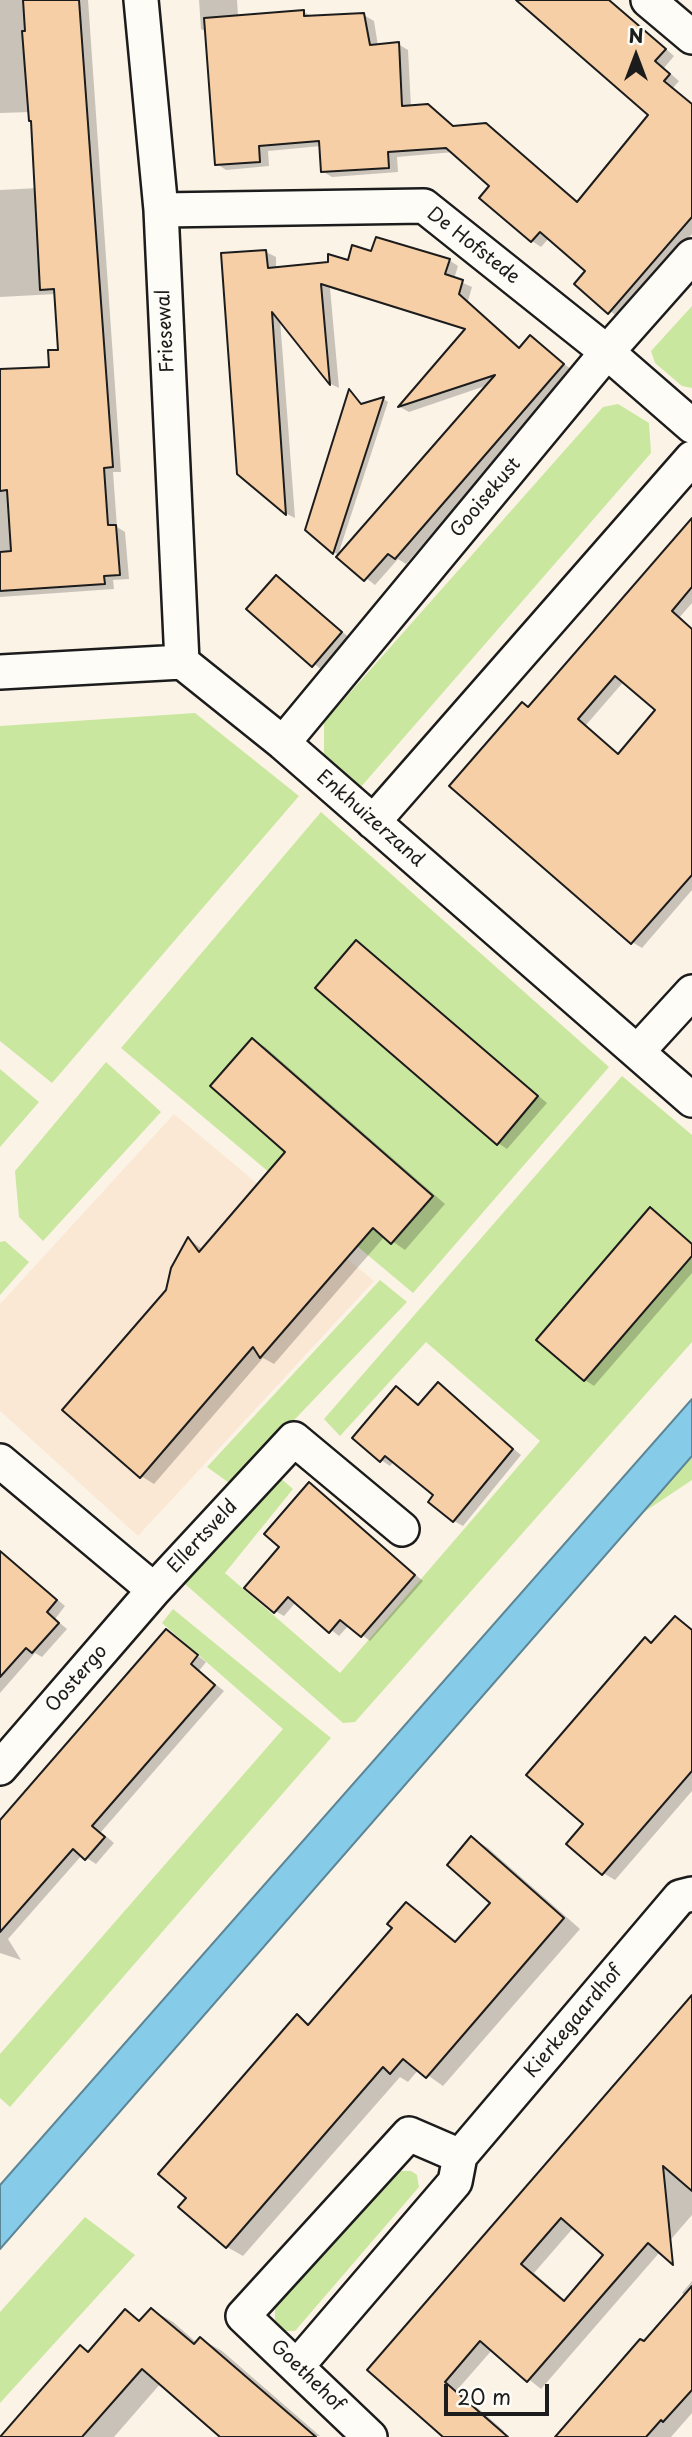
<!DOCTYPE html>
<html>
<head>
<meta charset="utf-8">
<style>
  body { margin:0 }
  #map { position:relative; width:692px; height:2437px; overflow:hidden; background:#fcf3e7; font-family:"Playpen Sans",sans-serif }
  canvas { display:block }
  .north { position:absolute; left:601px; top:21px; width:70px; height:70px; -webkit-text-stroke:5px #fdfcf7; paint-order:stroke; rotate:0deg; font-size:19px; font-weight:700; line-height:28px; text-align:center; color:#1c1c1c }
  .north::after { content:''; display:block; margin:auto; width:24px; height:32px; background:#1c1c1c; clip-path:polygon(50% 0,100% 100%,50% 72%,0 100%) }
  .scale { position:absolute; left:444px; top:2384px; width:105px; height:32px; box-sizing:border-box; border:4px solid #1c1c1c; border-top:0; padding-left:9px; font-size:21px; line-height:24px; white-space:nowrap; color:#1c1c1c; -webkit-text-stroke:5px #fdfcf7; paint-order:stroke }
</style>
</head>
<body>
<div id="map">
<canvas width="692" height="2437"></canvas>
<div class="north">N</div>
<div class="scale">20 m</div>
</div>
<script>
const c = document.querySelector('canvas').getContext('2d');
c.lineJoin = 'round';
function fillPath(path, color) { c.fillStyle = color; c.fill(path, 'evenodd'); }
const poly = rows => new Path2D(rows.map(r => 'M' + r).join(''));
function stroke(path, color, width, dash) { c.strokeStyle = color; c.lineWidth = width; c.lineCap = dash ? 'butt' : 'round'; c.setLineDash(dash || []); c.stroke(path); }
function label(font, color, halo, rows, align = 'center') {
  c.font = font + ' "Playpen Sans",sans-serif'; c.lineWidth = 6; c.setLineDash([]); c.textBaseline = 'middle'; c.strokeStyle = halo; c.fillStyle = color; for (const [text, x, y, turn = 0] of rows) {
    c.save(); c.translate(x, y); c.rotate((+turn || 0) * Math.PI / 180); c.textAlign = isNaN(turn) ? turn : align; if (halo) c.strokeText(text, 0, 0); c.fillText(text, 0, 0); c.restore();
  }
}
const built = poly([
  [174,1114,374,1281,138,1536,0,1411,0,1304]
]);
const green = poly([
  [692,306,692,388,682,386,655,363,651,351],
  [618,404,649,423,651,453,360,788,324,754,324,722,603,407],
  [195,713,299,796,52,1083,0,1041,0,726],
  [321,812,609,1067,413,1293,121,1048],
  [106,1062,161,1112,43,1241,19,1217,15,1171],
  [0,1069,39,1102,0,1147],
  [622,1076,692,1135,692,1342,355,1722,343,1723,185,1584,278,1476,293,1489,225,1573,340,1673,540,1441,426,1342,340,1436,324,1419],
  [5,1241,29,1262,0,1295,0,1242],
  [380,1280,407,1302,232,1485,207,1467],
  [692,1456,692,1480,644,1512],
  [173,1609,331,1738,10,2107,0,2098,0,2054,283,1729,162,1623],
  [399,2171,411,2171,417,2175,419,2187,295,2331,283,2331,275,2325,275,2308,386,2179],
  [85,2217,135,2255,0,2403,0,2312]
]);
const water = poly([
  [692,1399,692,1456,0,2249,0,2185,692,1399]
]);
const shadow = poly([
  [0,0,88,0,121,472,113,472,117,527,125,532,129,579,113,580,114,589,0,597,0,371,51,368,60,351,56,294,0,297,0,190,38,188,30,112,0,113],
  [199,0,237,0,238,15,304,12,313,17,364,15,374,21,378,46,398,44,408,50,411,107,428,105,456,128,486,125,579,202,650,114,518,0,610,0,674,56,664,68,679,81,673,88,692,104,692,234,619,318,576,284,588,271,549,238,541,247,532,241,481,198,492,186,454,152,397,157,398,172,332,177,322,171,321,146,268,151,269,166,226,170,217,164,207,32,201,29],
  [266,252,276,257,276,269,349,262,372,253,449,260,458,266,454,279,472,287,468,301,521,348,531,337,573,371,406,564,398,559,375,585,339,557,488,385,409,412,400,407,466,330,330,288,339,388,331,384,280,319,295,518,287,514,238,473],
  [350,392,363,405,384,399,388,402,338,555,307,530],
  [692,521,692,603,586,725,588,727,579,738,619,756,692,666,692,890,642,948,632,942,529,708],
  [276,577,351,639,323,671,248,609],
  [357,942,547,1103,507,1149,498,1143],
  [252,1040,265,1047,445,1204,405,1250,385,1236,274,1364,263,1358,154,1484,141,1476,168,1291,189,1239,203,1250,288,1152],
  [650,1210,692,1243,692,1273,594,1386,585,1380],
  [438,1385,521,1455,463,1526,454,1521,436,1495,394,1461,390,1466,381,1460,355,1438,397,1389,420,1406],
  [309,1485,423,1581,370,1641,349,1625,339,1636,296,1602,284,1616,275,1611,281,1546],
  [0,1550,65,1606,55,1619,67,1629,42,1657,35,1653,0,1693],
  [675,1618,692,1629,692,1791,615,1880,603,1873,585,1824,645,1639,653,1643],
  [166,1631,206,1662,199,1671,224,1691,101,1832,114,1843,96,1864,82,1855,8,1939,21,1960,0,1953,0,1822],
  [472,1838,488,1848,580,1929,443,2086,419,2069,408,2082,400,2077,243,2256,227,2247,188,2198,297,2017,310,2024,395,1928,407,1904,458,1942,493,1903],
  [692,1998,692,2215,541,2389,492,2350,457,2390,504,2431,499,2437,446,2437,369,2370],
  [574,2227,605,2255,566,2301,534,2273],
  [692,2281,692,2413,671,2437,561,2437,686,2296,682,2293],
  [152,2310,173,2322,197,2343,201,2339,222,2351,320,2436,222,2437,161,2383,114,2437,3,2437,81,2347,90,2353,125,2312,142,2321]
]);
const building = poly([
  [23,0,79,0,113,467,104,468,108,525,116,525,120,575,104,576,105,584,0,591,0,552,11,551,7,490,0,491,0,369,49,367,48,350,58,350,54,289,40,290,31,121,29,121,22,31,25,31,23,0],
  [516,0,609,0,666,49,655,61,670,74,664,81,692,104,692,217,608,314,574,284,585,271,540,232,531,242,479,198,489,186,446,148,388,152,389,168,321,172,319,141,259,146,260,162,215,165,204,18,304,10,304,16,364,13,370,45,399,42,402,106,428,104,453,126,486,123,577,202,648,115,516,0],
  [376,237,450,259,445,274,463,280,459,294,519,348,530,335,564,364,395,559,388,554,364,581,336,557,495,375,398,407,465,329,321,284,330,385,272,312,286,515,237,474,221,253,266,250,268,268,328,262,328,254,348,260,352,245,371,251,376,237],
  [349,389,361,404,384,397,333,554,305,530,349,389],
  [692,518,692,587,672,611,692,629,692,875,631,944,449,786,522,702,528,707,692,518],
  [615,676,655,710,618,754,578,719,615,676],
  [276,575,342,632,312,667,246,609,276,575],
  [356,940,538,1096,497,1145,315,988,356,940],
  [252,1038,433,1196,391,1244,373,1228,260,1358,253,1347,140,1478,62,1410,166,1290,171,1268,188,1237,199,1252,285,1152,210,1086,252,1038],
  [650,1207,692,1244,692,1256,584,1381,536,1340,650,1207],
  [438,1382,513,1449,453,1522,428,1502,433,1495,385,1456,380,1462,352,1438,396,1386,418,1405,438,1382],
  [309,1482,415,1575,361,1637,340,1620,329,1633,288,1597,274,1613,244,1588,279,1547,264,1534,309,1482],
  [0,1551,57,1600,47,1612,59,1623,32,1653,26,1648,0,1677,0,1551],
  [675,1616,692,1630,692,1771,602,1875,566,1844,583,1824,526,1775,645,1637,651,1643,675,1616],
  [166,1629,198,1655,191,1664,215,1685,92,1826,105,1837,85,1860,73,1849,0,1932,0,1820,166,1629],
  [471,1836,564,1918,426,2078,403,2059,390,2074,383,2067,226,2248,178,2207,186,2198,158,2174,297,2014,308,2025,392,1928,387,1924,406,1902,455,1942,490,1903,447,1865,471,1836],
  [692,1995,692,2191,663,2166,673,2265,648,2243,527,2382,480,2341,445,2382,508,2437,443,2437,367,2370,692,1995],
  [561,2218,603,2255,564,2301,521,2264,561,2218],
  [692,2286,692,2390,663,2422,661,2420,646,2437,555,2437,640,2339,644,2341,692,2286],
  [151,2308,194,2344,200,2337,316,2437,220,2437,142,2369,82,2437,0,2437,80,2345,88,2352,125,2309,139,2321,151,2308]
]);
const minor = poly([
  [141,0,161,210,182,662],
  [648,0,692,37],
  [161,210,424,206,607,352,692,426],
  [0,672,182,662,283,743,692,1100],
  [283,743,607,352,692,256],
  [373,822,692,458],
  [637,1052,692,992],
  [0,1461,154,1590],
  [0,1768,154,1590,294,1439,402,1529],
  [298,2365,455,2182,460,2156,680,1897,692,1894],
  [370,2437,243,2316,409,2134,460,2156]
]);
const streetNames = [
  ["De Hofstede",473,246,38],
  ["Friesewal",166,331,-93],
  ["Gooisekust",486,498,-50],
  ["Enkhuizerzand",370,819,41],
  ["Ellertsveld",203,1537,-47],
  ["Oostergo",77,1679,-49],
  ["Kierkegaardhof",574,2022,-50],
  ["Goethehof",307,2376,44]
];
fillPath(built, '#fae8d4');
fillPath(green, '#c9e79f');
fillPath(water, '#86cbe7');
stroke(water, '#5c8596', 2);
fillPath(shadow, '#0003');
fillPath(building, '#f6cfa6');
stroke(building, '#1c1c1c', 2);
stroke(minor, '#1c1c1c', 38);
stroke(minor, '#fdfcf7', 33);
label('19px', '#1c1c1c', '#fdfcf7', streetNames);
</script>
</body>
</html>
